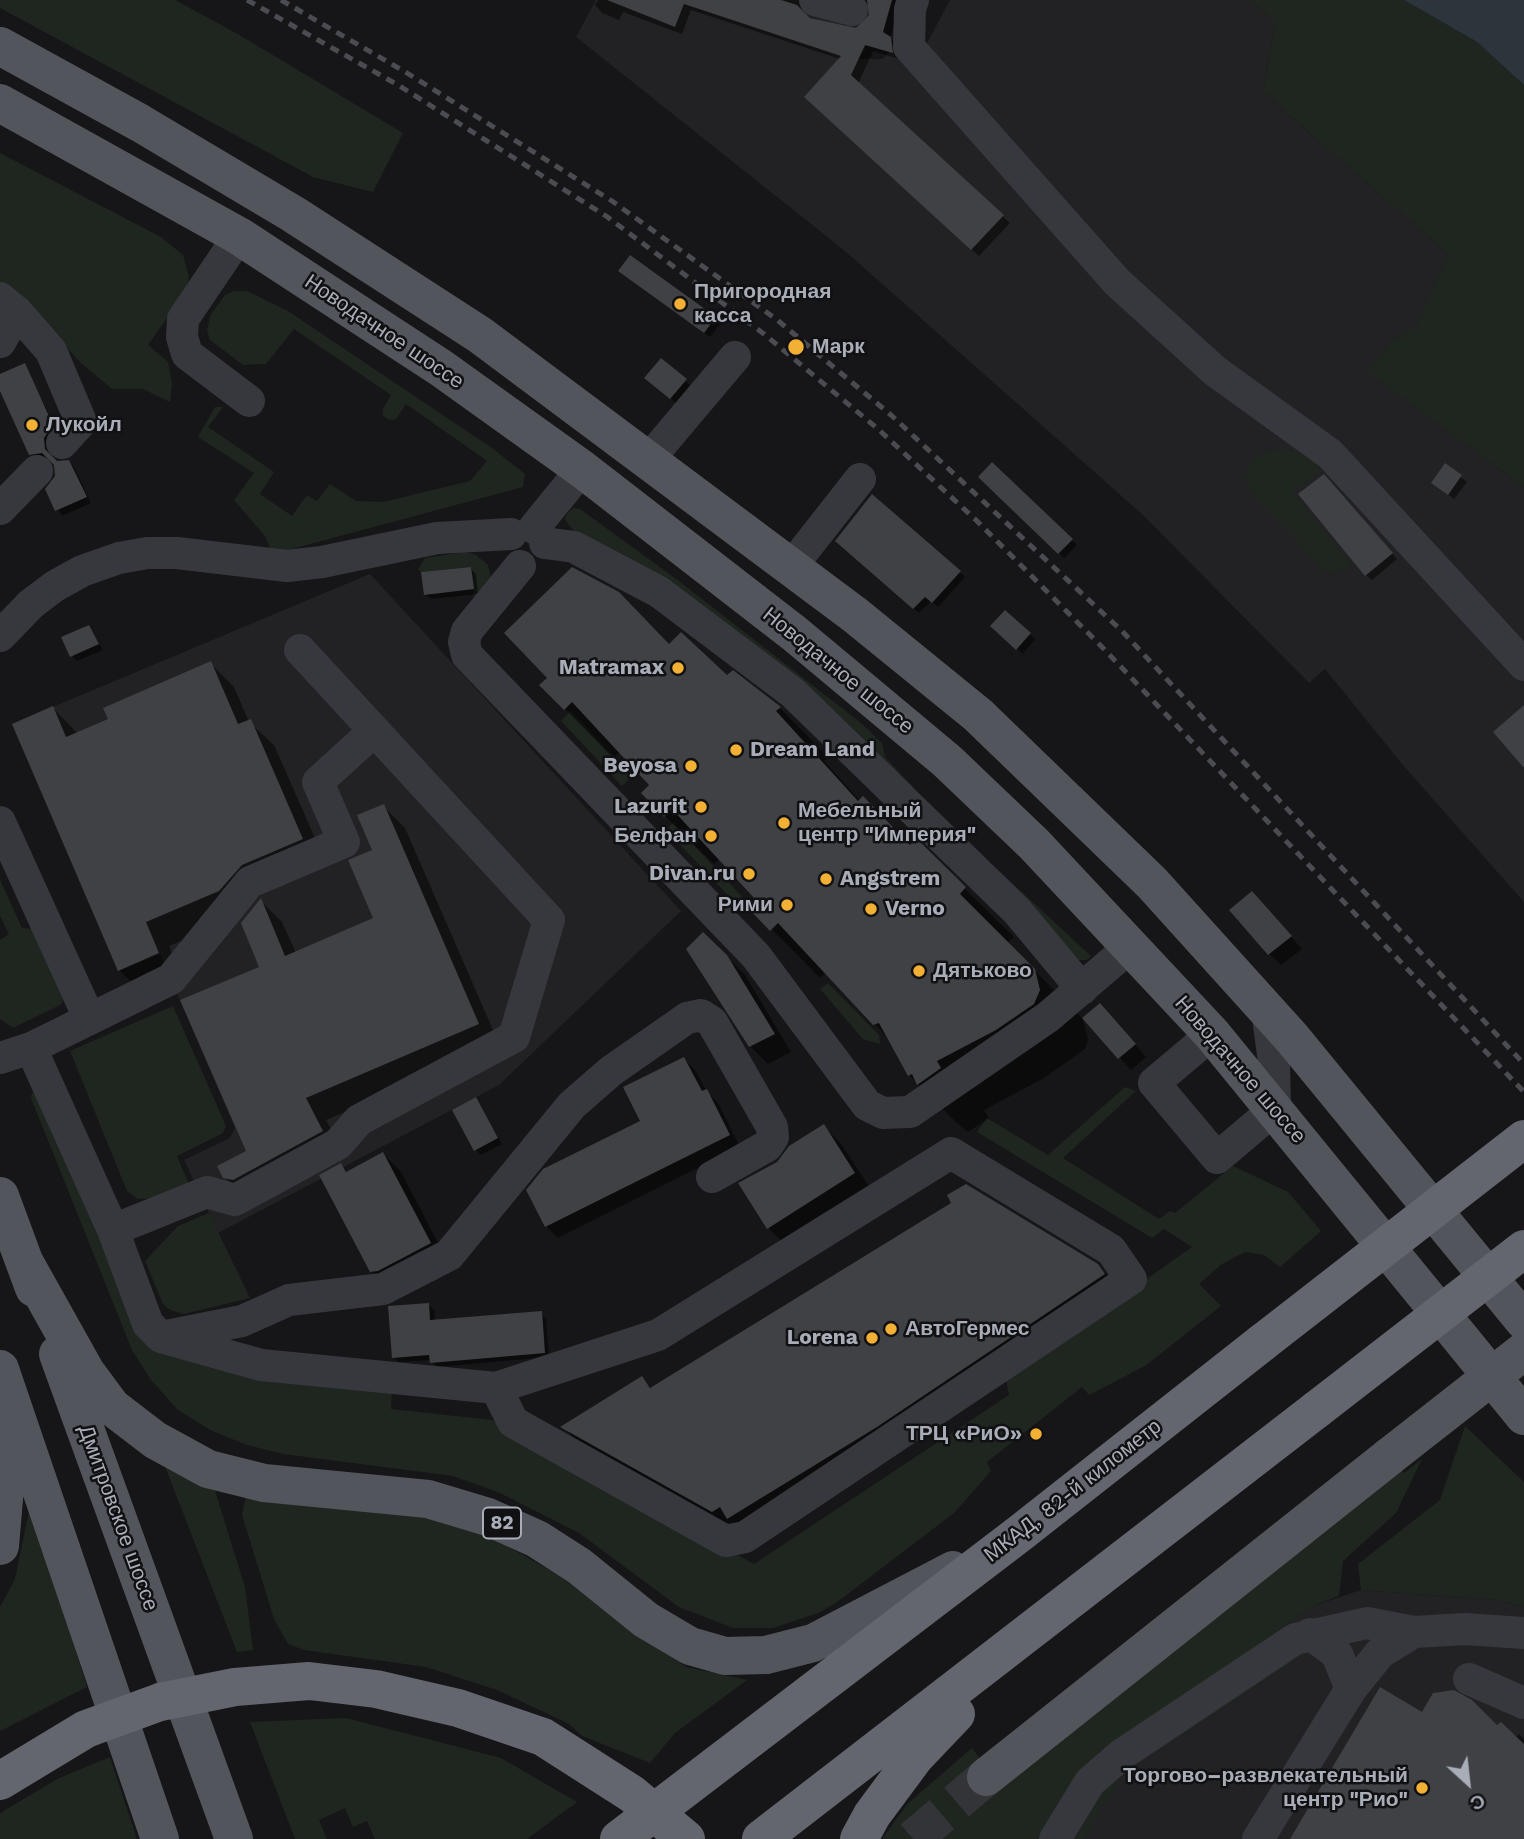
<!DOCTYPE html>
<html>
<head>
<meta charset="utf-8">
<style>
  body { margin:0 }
  #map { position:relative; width:1524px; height:1839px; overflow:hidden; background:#161618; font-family:"Work Sans",sans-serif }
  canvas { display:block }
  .north { position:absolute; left:1433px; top:1748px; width:70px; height:70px; -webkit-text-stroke:5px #111113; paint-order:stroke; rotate:153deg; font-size:19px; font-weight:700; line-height:28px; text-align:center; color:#a8adb8 }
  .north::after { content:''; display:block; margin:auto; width:24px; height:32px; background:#a8adb8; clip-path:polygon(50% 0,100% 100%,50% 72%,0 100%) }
</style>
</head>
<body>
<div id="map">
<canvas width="1524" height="1839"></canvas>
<div class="north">С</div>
</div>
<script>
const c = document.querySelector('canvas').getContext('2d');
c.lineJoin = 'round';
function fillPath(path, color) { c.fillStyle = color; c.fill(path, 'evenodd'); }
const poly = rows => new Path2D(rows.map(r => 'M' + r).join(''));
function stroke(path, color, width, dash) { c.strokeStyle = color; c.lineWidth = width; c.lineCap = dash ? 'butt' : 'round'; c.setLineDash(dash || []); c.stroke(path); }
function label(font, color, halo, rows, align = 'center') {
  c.font = font + ' "Work Sans",sans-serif'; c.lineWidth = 5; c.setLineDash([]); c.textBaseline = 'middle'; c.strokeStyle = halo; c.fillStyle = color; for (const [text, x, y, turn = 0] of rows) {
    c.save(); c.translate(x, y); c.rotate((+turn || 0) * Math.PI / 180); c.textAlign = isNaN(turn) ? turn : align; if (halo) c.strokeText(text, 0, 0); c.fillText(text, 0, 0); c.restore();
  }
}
const built = poly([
  [596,0,892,0,859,59,883,59,894,46,925,47,950,0,1251,0,1275,23,1263,92,1448,254,1416,328,1390,343,1367,371,1524,487,1524,902,1402,764,1325,669,1309,683,1143,515,845,251,576,37],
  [370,574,681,911,499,1085,218,1233,184,1160,230,1138,235,1128,160,954,118,971,12,724],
  [1361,1590,1497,1600,1524,1607,1524,1839,1037,1839,1088,1765,1313,1606]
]);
const green = poly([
  [0,0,175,0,236,33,403,133,373,192,313,177,0,8],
  [1251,0,1404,0,1477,42,1524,85,1524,487,1366,371,1390,343,1416,327,1448,254,1263,92,1275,23],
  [0,153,161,237,183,255,189,277,186,291,148,345,168,362,172,383,170,402,143,389,112,389,81,363,45,324,0,287],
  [234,291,247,291,288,311,492,448,525,474,523,487,273,554,265,536,234,500,254,473,198,437,215,407,223,407,208,427,274,472,260,494,292,516,307,495,317,501,330,484,356,501,383,502,470,481,487,461,406,404,396,419,390,420,383,416,383,409,391,395,294,329,266,364,243,365,210,340,207,330,211,314,225,295],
  [1280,449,1296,451,1318,463,1320,472,1292,492,1350,563,1348,568,1330,573,1322,569,1248,488,1245,478,1249,462,1268,451],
  [573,508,580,509,679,581,861,723,882,743,885,757,913,787,907,789,728,625,573,530,565,520,566,515],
  [466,552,476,555,488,565,492,583,478,597,474,597,471,567,421,572,418,569,425,558],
  [571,711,632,776,622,786,561,721],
  [673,823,747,902,740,908,666,830],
  [997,869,1091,956,1087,960,1077,960],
  [0,880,22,928,33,929,63,991,62,1004,13,1028,0,1019,0,940,9,934,0,916],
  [828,983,879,1035,880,1044,863,1039,820,989],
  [173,1006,226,1126,223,1133,177,1156,189,1184,156,1198,138,1199,127,1191,70,1051],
  [1125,1087,1136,1091,1063,1158,1159,1219,1170,1211,1175,1213,1233,1166,1288,1192,1321,1231,1280,1267,1264,1255,1245,1252,1222,1264,1199,1284,1221,1306,1145,1366,1089,1395,1082,1387,987,1462,991,1471,954,1513,836,1603,818,1613,773,1628,733,1628,679,1607,579,1533,500,1493,453,1476,283,1454,247,1445,212,1431,178,1410,151,1380,132,1350,31,1098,32,1093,37,1091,143,1339,162,1354,254,1373,392,1388,391,1409,492,1420,754,1564,1009,1395,1006,1378,1192,1247,1164,1229,1152,1238,977,1132,987,1118,1048,1155],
  [209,1213,250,1298,184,1314,170,1310,163,1304,145,1261,178,1226],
  [1465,1426,1524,1482,1524,1607,1497,1600,1361,1590,1358,1564,1440,1500],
  [161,1456,212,1481,245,1587,253,1650,237,1652],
  [1422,1459,1396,1513,1343,1561,1339,1596,1313,1606,1088,1765,1037,1839,882,1839,907,1804,972,1748,1001,1787,1400,1469,1404,1473],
  [248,1486,435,1518,495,1539,560,1576,686,1667,747,1680,675,1733,650,1763,582,1736,569,1724,497,1690,426,1667,304,1650,288,1644,274,1619,242,1515],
  [30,1506,87,1687,0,1731,0,1607,15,1579],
  [1302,1649,1308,1652,1174,1740,1170,1735],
  [346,1718,501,1758,577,1802,527,1839,375,1839,367,1821,353,1827,345,1808,319,1820,327,1839,295,1839,250,1722],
  [110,1757,137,1839,0,1839,0,1814,5,1810,59,1778],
  [1112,1779,1118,1780,1083,1839,1076,1839]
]);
const water = poly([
  [1404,0,1524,0,1524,85,1477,42]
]);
const shadow = poly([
  [598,0,806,0,806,16,847,29,858,29,867,24,872,6,861,0,901,0,890,39,898,46,899,59,873,51,858,84,1010,223,979,256,813,105,840,59,691,10,682,34,623,12,619,20,602,13,595,5],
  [630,257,720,324,710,337,626,276],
  [24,365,58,431,49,444,49,456,57,463,69,461,74,467,91,503,62,516,47,489,56,477,56,465,49,458,36,459,31,454,0,387,0,376],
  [685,380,691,386,676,403,652,383],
  [992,464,1077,545,1064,558,980,477],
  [1445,465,1467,482,1454,499,1439,488],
  [1329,482,1397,559,1372,580,1366,575],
  [842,546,959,572,965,577,938,607,931,601,919,613],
  [471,569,476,574,478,594,431,599,425,594],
  [1005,612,1035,639,1023,654,992,626],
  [89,627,103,650,77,661,72,656],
  [670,645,727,678,733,673,780,708,828,757,824,761,860,801,863,798,911,846,917,841,965,889,1014,937,1007,943,1083,1019,1088,1040,1085,1049,1044,1078,984,1110,989,1118,968,1132,958,1124,909,1075,890,1040,826,972,820,978,750,907,758,899,720,859,714,864,665,816,651,785,620,752,613,758,542,685],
  [210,663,234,687,249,722,274,745,326,863,266,889,243,915,169,946,182,977,143,994,119,970,53,708,78,734,110,720],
  [383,806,405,828,500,1046,326,1120,344,1153,248,1199,225,1177,248,1152,262,968,261,901,282,922,296,953,375,919,374,851],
  [1263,905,1302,949,1281,965,1269,954],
  [726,956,745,975,791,1052,768,1064,750,1046],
  [1111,1017,1146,1057,1131,1070,1085,1018],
  [684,1059,696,1071,706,1091,718,1103,740,1147,558,1238,546,1226,528,1190,643,1122],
  [476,1099,502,1144,481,1155,475,1149],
  [824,1126,841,1144,872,1191,786,1246,769,1228,740,1184,778,1163],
  [383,1154,401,1172,448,1262,389,1289,371,1271,341,1165,348,1173],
  [954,1203,1097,1265,1116,1284,731,1529,580,1444,563,1427,642,1378,652,1389],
  [428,1305,434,1310,435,1321,541,1313,546,1319,549,1357,437,1367,431,1360,399,1362,393,1357],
  [1422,1714,1497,1728,1515,1738,1519,1734,1524,1739,1524,1839,1292,1839]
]);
const building = poly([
  [607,0,781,0,797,5,810,18,856,28,869,15,867,0,892,0,883,32,891,37,893,53,865,45,851,75,1004,215,971,250,804,97,841,56,684,4,685,1,675,27],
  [630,255,716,317,704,333,618,271],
  [661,358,687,379,670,399,644,378],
  [25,363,53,425,44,438,45,449,57,461,69,460,87,497,55,511,45,489,55,476,54,465,42,453,29,455,0,391,0,374],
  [992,462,1073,539,1058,554,978,477],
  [1445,463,1462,475,1448,495,1431,483],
  [1324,474,1393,553,1365,576,1298,494],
  [872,494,961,571,932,603,925,597,913,609,835,541],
  [471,567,474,589,424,595,421,572],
  [572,567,619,592,669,644,681,632,727,675,733,670,781,707,776,711,858,801,863,796,910,845,917,839,966,887,960,894,1035,969,1040,990,1034,1004,996,1030,937,1061,941,1068,917,1085,912,1074,908,1076,879,1023,873,1025,778,923,770,931,747,907,755,899,672,809,664,817,641,793,649,785,572,702,564,710,539,685,547,678,504,633],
  [1005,610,1031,633,1016,650,990,626],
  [89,625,99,644,70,657,61,637],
  [211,661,238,724,251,719,303,839,242,865,219,891,146,922,159,953,118,971,12,724,53,706,66,737,108,719,103,708],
  [1524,705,1524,768,1493,732],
  [384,804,479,1024,306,1098,323,1131,233,1180,223,1178,217,1166,246,1151,180,1000,259,967,241,923,261,898,285,956,373,918,348,860,372,850,357,815],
  [1252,891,1292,936,1268,955,1229,910],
  [703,932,727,955,775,1034,749,1047,686,949],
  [1100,1003,1136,1044,1118,1059,1082,1018],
  [684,1057,702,1091,707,1089,730,1135,545,1227,526,1190,543,1169,640,1121,623,1087],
  [476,1097,498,1138,474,1151,452,1110],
  [824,1124,855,1173,767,1229,738,1183,777,1162,789,1146],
  [383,1152,431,1243,378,1271,370,1272,319,1175,341,1163,346,1172],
  [966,1184,1098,1264,1105,1274,877,1427,727,1519,720,1507,712,1512,560,1427,642,1376,650,1388,951,1203,947,1195],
  [429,1303,430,1320,542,1311,545,1353,430,1363,429,1355,392,1358,388,1306],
  [1380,1687,1422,1712,1433,1693,1454,1690,1472,1700,1497,1725,1501,1722,1524,1744,1524,1839,1290,1839]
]);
const majorTunnel = poly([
  [913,1839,986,1777]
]);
const minor = poly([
  [815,0,852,10],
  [913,0,910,9,909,47,1117,282,1215,371,1330,454,1524,665],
  [239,236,183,319,182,337,187,354,249,401],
  [0,298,17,312,51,351,81,422,62,443],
  [0,342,17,312],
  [649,459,735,357],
  [0,509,37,471],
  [534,528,582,469],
  [545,543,574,547,659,592,793,693,1017,911,1082,989],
  [520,566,467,631,464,642,467,655,756,956,867,1105,883,1113,910,1112,1048,1017,1131,946],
  [791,567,860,479],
  [0,636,31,604,55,586,82,571,119,558,147,553,177,553,287,566,322,562,437,538,511,534],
  [0,822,89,1018],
  [1212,1034,1154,1083,1217,1158,1275,1109,1274,1062,1267,1010],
  [31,1048,113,1230,148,1324,161,1337,261,1365,496,1388],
  [0,1058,31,1048,171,979,250,882,344,842,318,782,374,731],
  [951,1153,1111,1250,1131,1279,745,1537,726,1541,513,1422,496,1388,658,1335,951,1153],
  [113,1230,207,1192,235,1200,338,1144,359,1120,514,1037,549,920,300,650],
  [161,1337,242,1321,289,1300,383,1289,449,1255,572,1105,611,1071,687,1018,701,1015,712,1022,772,1127,773,1137,767,1146,712,1177],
  [1310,1634,1337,1654,1351,1689],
  [1469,1679,1524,1703],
  [1055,1839,1090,1782,1121,1755,1295,1639,1367,1623,1414,1632,1465,1629,1524,1633],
  [1258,1839,1351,1689,1380,1653,1414,1632]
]);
const major = poly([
  [0,46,140,123,293,214,480,335,855,615,978,715,1152,883,1292,1038,1524,1321],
  [0,103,239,236,441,368,582,469,795,634,947,761,1034,844,1212,1034,1524,1416],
  [0,1196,34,1288],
  [25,1263,86,1372,112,1407,155,1440,208,1469,264,1483,428,1499,488,1517,537,1539,579,1566,646,1620,690,1646,725,1656,766,1655,813,1643,953,1570],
  [58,1354,234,1839],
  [0,1369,160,1839],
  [0,1420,6,1475,0,1546],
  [986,1777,1390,1456]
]);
const highway = poly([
  [619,1839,1019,1534,1263,1342],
  [761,1839,1316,1410],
  [859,1839,872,1815,915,1757,956,1714]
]);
const rail = poly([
  [247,0,398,85,606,216,764,334,878,429,977,521,1104,649,1524,1092],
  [281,0,407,73,612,201,776,319,891,415,1122,631,1524,1064]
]);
const majorBridge = poly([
  [1390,1456,1524,1351]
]);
const highwayBridge = poly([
  [1263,1342,1524,1139],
  [1316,1410,1524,1249],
  [0,1781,86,1729,160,1702,235,1687,309,1681,376,1689,458,1708,543,1737,632,1794,686,1839]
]);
const markers = [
  [680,304,7,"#f2b134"],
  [796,347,9,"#f2b134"],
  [32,425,7,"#f2b134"],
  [678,668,7,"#f2b134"],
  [736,750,7,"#f2b134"],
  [691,766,7,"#f2b134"],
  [701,807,7,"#f2b134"],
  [784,823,7,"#f2b134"],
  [711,836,7,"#f2b134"],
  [749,874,7,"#f2b134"],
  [826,879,7,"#f2b134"],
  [787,905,7,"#f2b134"],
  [871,909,7,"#f2b134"],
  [919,971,7,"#f2b134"],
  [891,1329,7,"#f2b134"],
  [872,1338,7,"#f2b134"],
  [1036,1434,7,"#f2b134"],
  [1422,1788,7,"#f2b134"]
];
const shields = [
  [502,1523,38]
];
const shieldNames = [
  ["82",502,1523]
];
const poiNames = [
  ["Пригородная",694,292],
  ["касса",694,316],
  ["Марк",812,347],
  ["Лукойл",46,425],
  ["Matramax",664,668,"right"],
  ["Dream Land",750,750],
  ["Beyosa",677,766,"right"],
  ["Lazurit",687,807,"right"],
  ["Мебельный",798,811],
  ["центр \"Империя\"",798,835],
  ["Белфан",697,836,"right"],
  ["Divan.ru",735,874,"right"],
  ["Angstrem",840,879],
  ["Рими",773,905,"right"],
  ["Verno",885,909],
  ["Дятьково",933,971],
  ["АвтоГермес",905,1329],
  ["Lorena",858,1338,"right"],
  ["ТРЦ «РиО»",1022,1434,"right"],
  ["Торгово–развлекательный",1408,1776,"right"],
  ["центр \"Рио\"",1408,1800,"right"]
];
const streetNames = [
  ["Новодачное шоссе",384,332,34],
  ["Новодачное шоссе",838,671,39],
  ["Новодачное шоссе",1240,1070,49],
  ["МКАД, 82-й километр",1073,1491,-38],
  ["Дмитровское шоссе",118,1518,70]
];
fillPath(built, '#222225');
fillPath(green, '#1e261f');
fillPath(water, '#2c353c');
fillPath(shadow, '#0007');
fillPath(building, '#404145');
stroke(majorTunnel, '#333438', 38, [38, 19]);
stroke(minor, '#37383d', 32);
stroke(major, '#53555c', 38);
stroke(highway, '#63666e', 38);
stroke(rail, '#4a4c52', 5, [9, 7]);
stroke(majorBridge, '#53555c', 38);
stroke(highwayBridge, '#63666e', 38);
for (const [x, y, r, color] of markers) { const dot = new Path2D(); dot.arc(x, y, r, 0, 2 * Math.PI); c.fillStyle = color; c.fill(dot); stroke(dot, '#111113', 2.5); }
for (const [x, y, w] of shields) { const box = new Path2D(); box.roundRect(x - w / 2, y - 15.5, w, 31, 5); c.fillStyle = '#111113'; c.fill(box); stroke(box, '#a8adb8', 2); }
label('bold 19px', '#a8adb8', null, shieldNames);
label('bold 21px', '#a8adb8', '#111113', poiNames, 'left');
label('21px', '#a8adb8', '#111113', streetNames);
</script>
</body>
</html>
